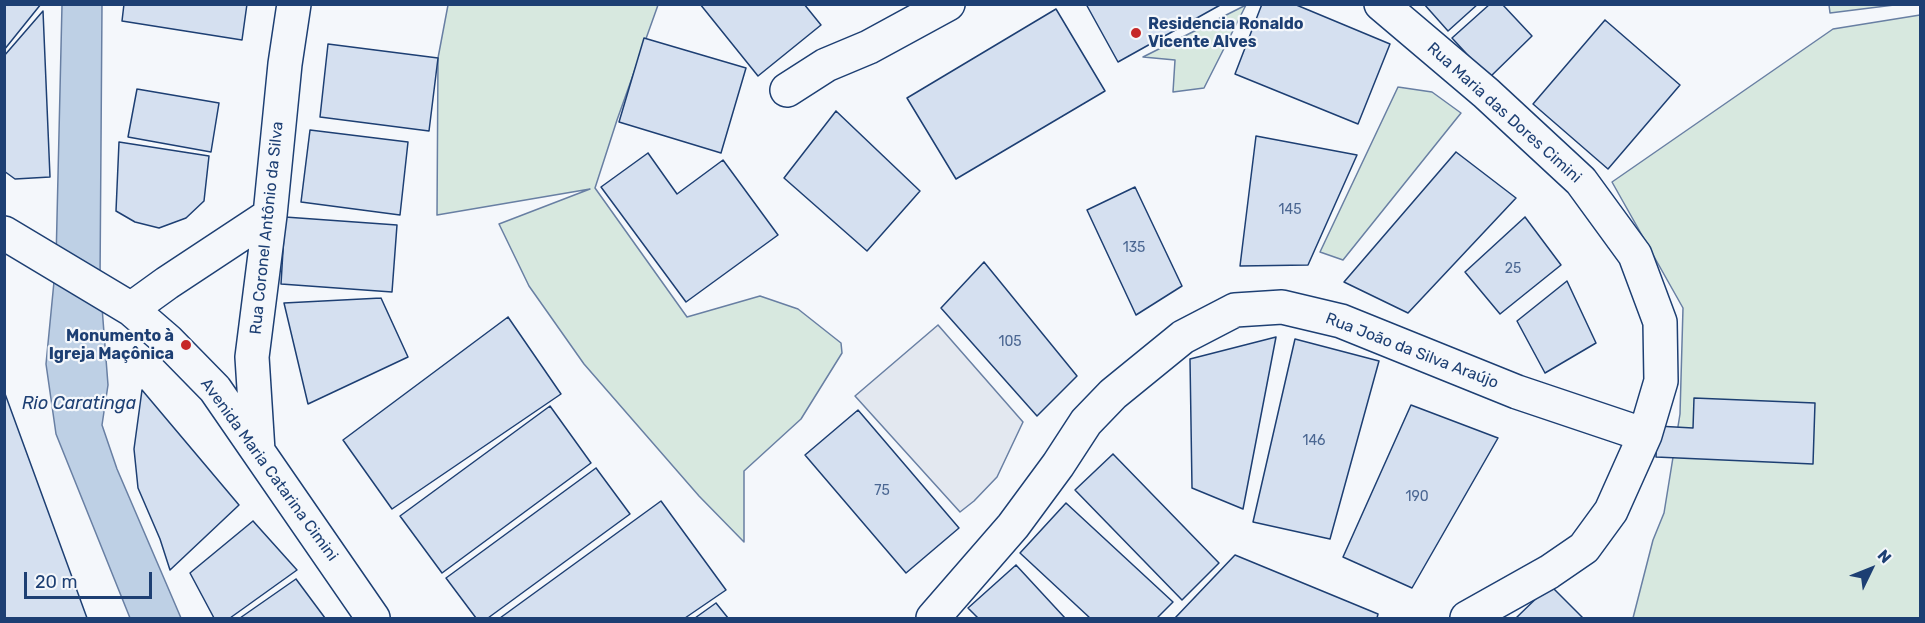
<!DOCTYPE html>
<html>
<head>
<meta charset="utf-8">
<style>
  body { margin:0 }
  #map { position:relative; width:1925px; height:623px; overflow:hidden; background:#f4f7fb; font-family:Rubik,sans-serif }
  canvas { display:block }
  .frame { position:absolute; inset:0; border:6px solid #1d3f73; pointer-events:none }
  .north { position:absolute; left:1841px; top:539px; width:60px; height:60px; -webkit-text-stroke:4px #f4f7fb; paint-order:stroke; rotate:47deg; font-size:16px; font-weight:700; line-height:24px; text-align:center; color:#1d3f73 }
  .north::after { content:''; display:block; margin:auto; width:21px; height:27px; background:#1d3f73; clip-path:polygon(50% 0,100% 100%,50% 72%,0 100%) }
  .scale { position:absolute; left:24px; top:572px; width:128px; height:27px; box-sizing:border-box; border:3px solid #1d3f73; border-top:0; padding-left:8px; font-size:18px; line-height:21px; white-space:nowrap; color:#1d3f73; -webkit-text-stroke:4px #f4f7fb; paint-order:stroke }
</style>
</head>
<body>
<div id="map">
<canvas width="1925" height="623"></canvas>
<div class="frame"></div>
<div class="north">N</div>
<div class="scale">20 m</div>
</div>
<script>
const c = document.querySelector('canvas').getContext('2d');
c.lineJoin = 'round';
function fillPath(path, color) { c.fillStyle = color; c.fill(path, 'evenodd'); }
const poly = rows => new Path2D(rows.map(r => 'M' + r).join(''));
function stroke(path, color, width, dash) { c.strokeStyle = color; c.lineWidth = width; c.lineCap = dash ? 'butt' : 'round'; c.setLineDash(dash || []); c.stroke(path); }
function label(font, color, halo, rows, align = 'center') {
  c.font = font + ' Rubik,sans-serif'; c.lineWidth = 4.5; c.setLineDash([]); c.textBaseline = 'middle'; c.strokeStyle = halo; c.fillStyle = color; for (const [text, x, y, turn = 0] of rows) {
    c.save(); c.translate(x, y); c.rotate((+turn || 0) * Math.PI / 180); c.textAlign = isNaN(turn) ? turn : align; if (halo) c.strokeText(text, 0, 0); c.fillText(text, 0, 0); c.restore();
  }
}
const green = poly([
  [501,4,658,5,617,120,595,188,687,317,760,296,798,309,841,343,842,353,801,419,744,471,744,542,699,496,584,364,529,286,499,224,590,189,437,215,438,58,448,5,501,4],
  [1246,5,1204,88,1173,92,1175,60,1143,57,1246,5],
  [1829,5,1829,4,1894,5,1830,13,1829,5],
  [1920,15,1920,618,1633,618,1653,540,1664,513,1680,414,1683,308,1612,182,1833,29,1920,15],
  [1398,87,1432,92,1461,113,1343,260,1320,252,1398,87]
]);
const parking = poly([
  [938,325,1023,422,997,477,974,501,960,512,855,396,938,325]
]);
const water = poly([
  [62,5,102,5,100,281,108,385,102,425,117,469,181,618,130,618,56,434,46,364,56,261,62,5]
]);
const building = poly([
  [4,4,41,4,4,50,4,4],
  [124,4,247,4,242,40,122,21,124,4],
  [700,4,804,4,821,25,758,76,700,4],
  [1086,4,1222,4,1118,62,1086,4],
  [1262,4,1294,4,1390,44,1358,124,1235,74,1262,4],
  [1424,4,1478,4,1448,31,1424,4],
  [1490,4,1502,4,1532,36,1489,78,1452,38,1490,4],
  [1056,9,1105,91,956,179,907,98,1056,9],
  [43,11,50,177,15,179,4,171,4,56,43,11],
  [1605,20,1680,85,1608,169,1533,104,1605,20],
  [644,38,746,68,721,153,619,122,644,38],
  [328,44,438,58,429,131,320,117,328,44],
  [137,89,219,103,211,152,128,137,137,89],
  [836,111,920,191,867,251,784,178,836,111],
  [310,130,408,142,400,215,301,202,310,130],
  [1256,136,1357,155,1308,265,1240,266,1256,136],
  [119,142,209,156,204,201,186,218,159,228,135,222,116,211,119,142],
  [1456,152,1516,198,1408,313,1344,282,1456,152],
  [648,153,677,194,723,160,778,235,686,302,601,187,648,153],
  [1135,187,1182,286,1136,315,1087,210,1135,187],
  [285,217,397,225,392,292,281,284,285,217],
  [1525,217,1561,265,1500,314,1465,272,1525,217],
  [984,262,1077,376,1037,416,941,308,984,262],
  [1567,281,1596,343,1545,373,1517,321,1567,281],
  [381,298,408,357,308,404,284,303,381,298],
  [508,317,561,394,392,509,343,440,508,317],
  [1276,337,1243,509,1192,488,1190,359,1276,337],
  [1295,339,1379,361,1330,539,1253,522,1295,339],
  [142,390,239,505,170,570,160,539,138,488,134,449,142,390],
  [4,391,87,618,4,618,4,391],
  [1694,398,1815,403,1813,464,1656,457,1657,426,1693,428,1694,398],
  [1411,405,1498,438,1412,588,1343,557,1411,405],
  [550,406,591,463,442,573,400,516,550,406],
  [858,410,959,528,906,573,805,455,858,410],
  [1113,454,1219,563,1182,600,1075,490,1113,454],
  [596,468,630,514,488,618,476,618,446,578,596,468],
  [661,501,726,590,685,618,500,618,661,501],
  [1066,503,1173,602,1157,618,1090,618,1020,553,1066,503],
  [253,521,297,570,230,618,214,618,190,573,253,521],
  [1235,555,1378,614,1377,618,1175,618,1235,555],
  [1016,565,1065,618,978,618,968,608,1016,565],
  [296,579,325,618,240,618,296,579],
  [1550,585,1583,618,1516,618,1550,585],
  [716,603,728,618,695,618,716,603]
]);
const minor = poly([
  [1381,4,1486,93,1581,181,1635,255,1660,322,1661,381,1645,435],
  [787,90,826,65,869,47,948,4],
  [933,618,1013,526,1058,465,1086,422,1113,394,1183,337,1235,310,1282,307,1341,321,1517,392,1645,435,1611,511,1584,548,1549,572,1467,618]
]);
const major = poly([
  [4,233,131,309,168,341,215,389,373,618],
  [131,309,167,283,270,215],
  [258,451,252,357,270,215,285,64,294,4]
]);
const markers = [
  [1136,33,6,"#c62828"],
  [186,345,6,"#c62828"]
];
const numberNames = [
  ["145",1290,210],
  ["135",1134,248],
  ["25",1513,269],
  ["105",1010,342],
  ["146",1314,441],
  ["75",882,491],
  ["190",1417,497]
];
const poiNames = [
  ["Residencia Ronaldo",1148,24],
  ["Vicente Alves",1148,42],
  ["Monumento à",174,336,"right"],
  ["Igreja Maçônica",174,354,"right"]
];
const streetNames = [
  ["Rua Maria das Dores Cimini",1504,113,42],
  ["Rua Coronel Antônio da Silva",267,228,-84],
  ["Rua João da Silva Araújo",1412,351,21],
  ["Avenida Maria Catarina Cimini",269,470,54]
];
const waterNames = [
  ["Rio Caratinga",79,404]
];
fillPath(green, '#d7e8df');
stroke(green, '#687fa3', 1.5);
fillPath(parking, '#e3e8f0');
stroke(parking, '#687fa3', 1.5);
fillPath(water, '#bed0e5');
stroke(water, '#687fa3', 1.5);
fillPath(building, '#d5e0f0');
stroke(building, '#1d3f73', 1.5);
stroke(minor, '#1d3f73', 36);
stroke(major, '#1d3f73', 36);
stroke(minor, '#f4f7fb', 33);
stroke(major, '#f4f7fb', 33);
for (const [x, y, r, color] of markers) { const dot = new Path2D(); dot.arc(x, y, r, 0, 2 * Math.PI); c.fillStyle = color; c.fill(dot); stroke(dot, '#f4f7fb', 2); }
label('14px', '#4b6792', null, numberNames);
label('bold 16px', '#1d3f73', '#f4f7fb', poiNames, 'left');
label('16px', '#1d3f73', '#f4f7fb', streetNames);
label('italic 18px', '#1d3f73', '#f4f7fb', waterNames);
</script>
</body>
</html>
